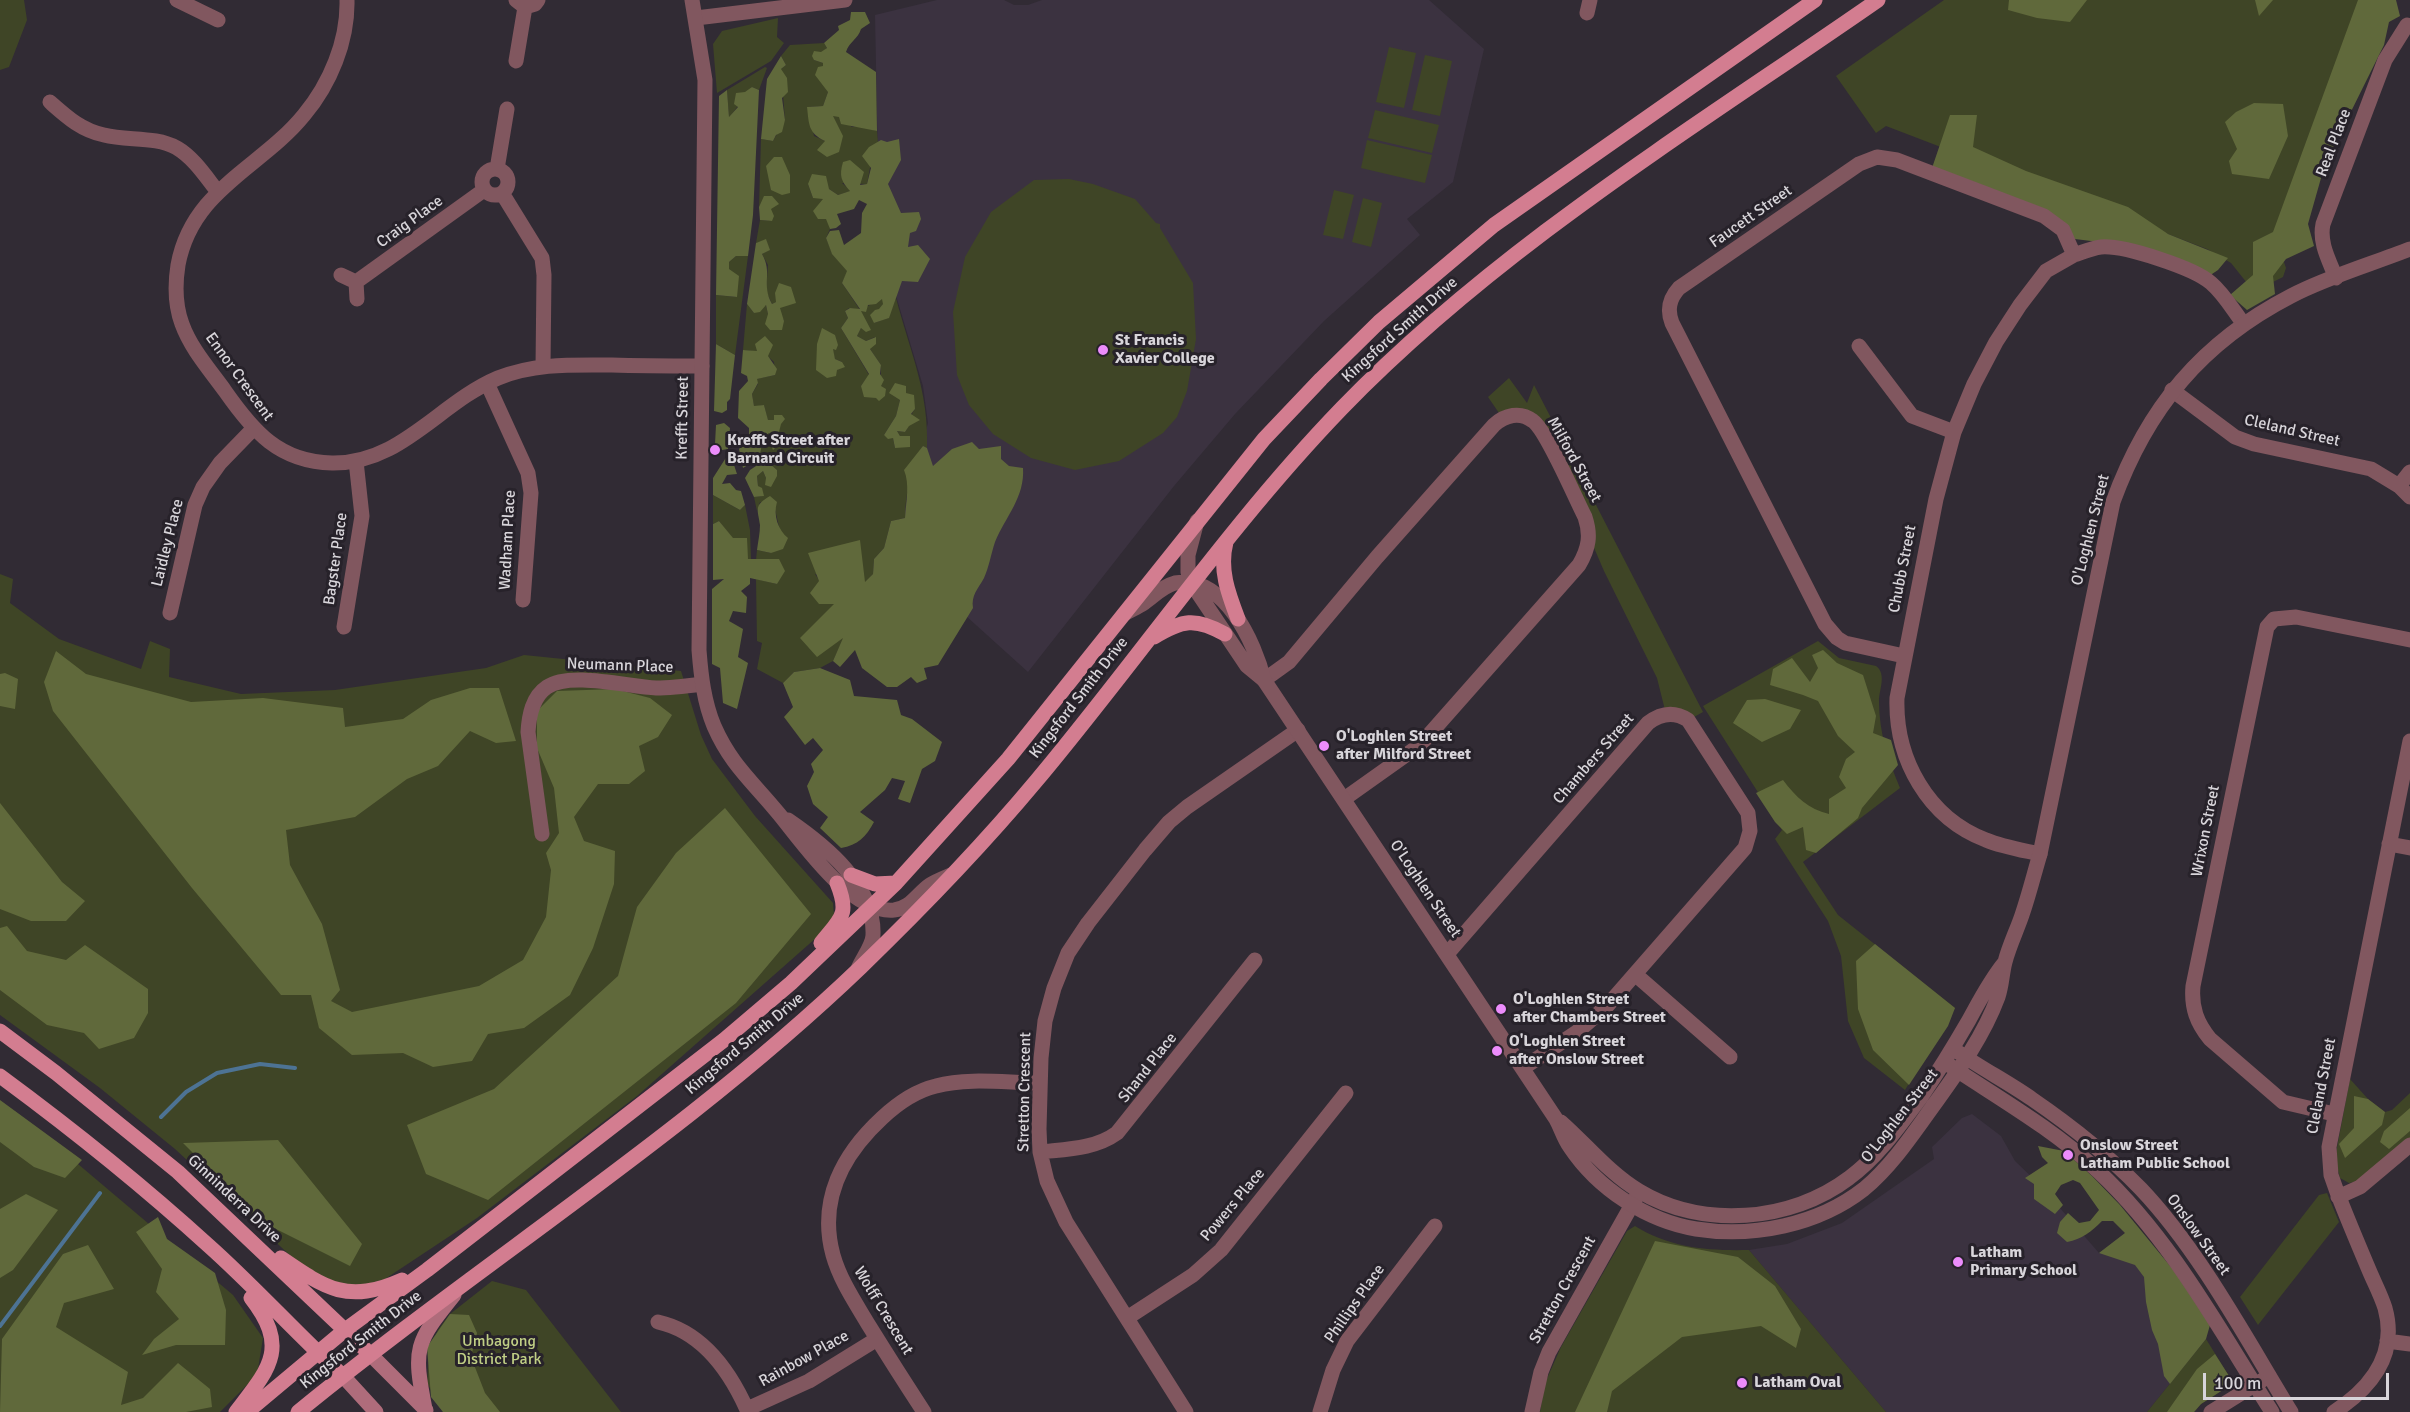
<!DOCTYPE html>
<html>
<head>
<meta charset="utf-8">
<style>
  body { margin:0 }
  #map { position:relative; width:2410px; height:1412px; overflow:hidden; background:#312b34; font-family:Signika,sans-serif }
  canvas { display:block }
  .scale { position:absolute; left:2203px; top:1373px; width:186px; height:27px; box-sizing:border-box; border:3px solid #d8d5da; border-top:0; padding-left:8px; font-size:18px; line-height:21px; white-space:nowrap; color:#d8d5da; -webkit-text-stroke:4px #27222a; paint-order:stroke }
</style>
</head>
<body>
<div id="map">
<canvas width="2410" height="1412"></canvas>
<div class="scale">100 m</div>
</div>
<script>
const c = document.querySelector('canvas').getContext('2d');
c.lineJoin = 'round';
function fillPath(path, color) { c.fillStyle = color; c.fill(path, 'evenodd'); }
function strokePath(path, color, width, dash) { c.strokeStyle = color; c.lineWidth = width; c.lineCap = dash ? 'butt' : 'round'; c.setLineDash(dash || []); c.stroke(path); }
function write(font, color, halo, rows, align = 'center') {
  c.font = font + ' Signika,sans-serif'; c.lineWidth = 6; c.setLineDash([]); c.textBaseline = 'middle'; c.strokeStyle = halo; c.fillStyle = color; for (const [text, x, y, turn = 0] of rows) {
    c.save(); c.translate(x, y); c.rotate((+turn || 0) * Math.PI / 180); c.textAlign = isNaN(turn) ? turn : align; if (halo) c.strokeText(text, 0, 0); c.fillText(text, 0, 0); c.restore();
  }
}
const built = new Path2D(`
  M937,0h67l10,5h14l14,-5h387l55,49 -31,133 -46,37 13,16 -96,86 -89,93 -61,72 -146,186 -135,-122 35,-127 -5,-37 -29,-97 -16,-123 -3,-151z
  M1972,1114l29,22 14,25 25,24 59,68 30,-23 77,109 -59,73h-261l-137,-162 38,-6 55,-21 92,-64 -2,-12 30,-29z`);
const green = new Path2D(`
  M0,0h24l3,20 -18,47 -9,3z
  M1944,0h417l-80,253 5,15 -3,9 -24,12 -8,-1 -20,-25 -24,-14 -321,-123 -10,7 -40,-57z
  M778,18l-1,19 7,6 -13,18 -54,32 -4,-49 9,-13z
  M824,43l3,5 -13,12 9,3 5,29 -5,14 -15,1 6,29 11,5 2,16 6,-41h6l13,11 8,-1 17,5 1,12 -4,3 -7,38 -25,-1 9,8 -13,4 -9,-6 -21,-5 5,14h10l7,31 -4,9 6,15 16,18 -6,12 18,27 23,-12v6l-9,19 14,-5 8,-20c14,54 33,93 31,150l-4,-2c-12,29 -17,40 -18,72l-14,3 -7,27 -10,11 -1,15 -8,9 -50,-9 20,30 9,33 -11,24 -13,7 -26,4 -11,11 -26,-14 5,-26 -5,-2 -1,-62 21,5 2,-25 -23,1 1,-10 14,3 9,-22 -5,-22 -15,-7 -3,9 -3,-14 9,-1 -5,-10 -1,-10 6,-5 3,7 11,-8 -17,-15 2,-11 -3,-3 10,-8 6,1 -1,-19v5l-6,1 -4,-16 -10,2 -2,-13 6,-10 -2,-5 19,-4 -1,-13c-9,-10 -18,-11 -31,-12l4,-46 7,9 12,-8 2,9 16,7 -8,-19 -4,2 -6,-13 2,-26 -6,-11 7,-4 -3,-10 -10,3 4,-23 12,1 -7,-25 -6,11 2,-68 12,2 12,-21 -4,-51 5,-4 -5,-9 9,-11zM849,308l11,2 1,18 -4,8 9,5 9,-4 -5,12 11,16v21h-20l8,-11 -28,-47 7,-10 -3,-7zM817,344l15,5 3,10 7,3 -5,8 -20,-14zM889,393l26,16c-6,7 -4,15 -10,23l-8,-1 3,5 -5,12 -2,-10 -9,-3 12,-19 4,-16z
  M1389,47l27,6 -12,55 -28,-6z
  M1425,55l27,6 -12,55 -28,-6z
  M765,67l2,1 -8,22 -7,-3 -23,31 -2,-28z
  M1375,110l64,15 -7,28 -64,-15z
  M1367,140l65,15 -7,28 -64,-15z
  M1069,179l24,5 42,15 21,24 4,1v4l33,55 3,56 -9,52 -10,26 -14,16 -44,28 -44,9 -44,-12 -38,-24 -24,-29 -12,-30 -4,-63 12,-55 26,-45 43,-32z
  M1334,190l20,5 -11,44 -20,-4z
  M1363,198l19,5 -11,44 -19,-5z
  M736,256h12l-13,99 -19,-11v-49l20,2 -7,-28v-7z
  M1509,378l18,25 7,-18 169,327 -9,5 -28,-3 -9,-36 -53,-107 -59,-137 -18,-20 -18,-5 -10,4 -11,-16z
  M713,495l27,15 5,-5 5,25 1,29h-3l-29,-38 -6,3z
  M0,574l13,5 -3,24 49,36 82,30 9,-28 20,8 -1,28 72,17 94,-4 151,-22 38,-13 157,16 20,64 11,24 43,57 78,87 1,13 -9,14 -188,166 -160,122 -92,61 -35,10 -43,-18 -132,-122 -75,-61 -100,-73z
  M1818,641l21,17 37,8c11,8 3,24 3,35 0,32 9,58 21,87l-97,74 35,53 117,93 -50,82 -41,-32 -16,-37 -7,-65 -13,-35 -53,-82 7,-9 -79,-124z
  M2350,1079l18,20 17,13 7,-2 18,-17v45l-52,43 -9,2 -9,-5 -5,-20z
  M0,1101l20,14 213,180 30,43 -6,37 -37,37h-220z
  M2327,1193l12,29 -81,103 -18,-28 79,-102z
  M1635,1226c35,22 74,25 114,24l137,162h-346l5,-29 16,-36 66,-116z
  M492,1281l34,9 95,122h-178l-16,-29 2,-30 9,-23 12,-16z
  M2206,1339l23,37v10l-28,18 -7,8h-47z`);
const forest = new Path2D(`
  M2009,0h78l-17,22 -33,-4 -29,-8z
  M2255,0h18l-14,16z
  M2358,0h38l4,16 -11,6 -5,23 -59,119 -17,60 6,22 -28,13 -13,17 2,18 -28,16 -17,-15 23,-20v-33l20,-10z
  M851,12h14l5,11 -9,6c-3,10 -12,13 -15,23l30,20 1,59 -36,-7 -2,-7 -6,-1 10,20 -4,16 -12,5 -10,-7 8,-9c-17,-8 -16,-17 -18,-34l16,-1 5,-14 -13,-17 3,-8 5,-1v-3l-9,-3 -2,-4 2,-5 7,1 6,-4 -3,-5 15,-13 -1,-4 12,-6z
  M781,56l5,9 -5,4 6,9 1,14 -6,6 3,22 -3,12 -6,3 -3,6 -12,-2 6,-60z
  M752,87l7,3 -6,125 -5,41h-12l-7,6v7l10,7 -2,21 -21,-2 3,-199 8,-6 2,27 9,-10 -4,-3 2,-11 9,-1z
  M2254,103l29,1 5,32 -19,43 -37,-5 -3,-13 8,-12 -12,-27 11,-10z
  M1950,115h27l-4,32 53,24 102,36 40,27 60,24 -10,12 -9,6 -94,-32 -40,-5 -39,-32 -104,-39z
  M899,139l2,21 -13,24 13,29 18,-1 2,7 -5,12 -6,2 -2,14 10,-2 12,14 -12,23 -16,-1 -13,37 -15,5 -4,-8 5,-5 4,-1 4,-5 -1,-5 -6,5 -8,1 -2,7 -5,-1 10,19 -5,2 -5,-4 -4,8 9,5 10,-4v7l-6,5 11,16 -1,9 4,6 -3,6 5,3 -1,7 -6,5 -3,-3 -12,-1 -3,-11 8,-12 -28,-46 7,-10 -3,-7 5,-3 10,1 -18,-26 5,-12 -15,-17 -6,-16 4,-7 9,-1 5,15 17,-12 1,-20 5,-9 -8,-4 -5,9 -17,5 4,10 -5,4 -6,1 -4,-10h-8l-5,-8 10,-12 -10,-1 -5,-14 4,-10 14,2 3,13 9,6 12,-4c-9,-10 -11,-15 -7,-29l7,-2 14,12 -4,13 7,-1 4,-16 -9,-12 7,-9 12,-7 6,2z
  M774,157h8l8,18v18l-8,2 -11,-5 -5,-24z
  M764,196h8l7,8 -8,5 3,7 -2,5 -12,-1 -1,-13z
  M766,239l4,11 -8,4c11,19 -1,30 10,50l4,-2 -1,-9 4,-10 12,4 5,16 -16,5 4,13 -2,9h-12l-5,-6 3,-10 -2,-9 -6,7 -6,1 -7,-9 9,-61z
  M822,328l13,7 3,10 -2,5 -3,-1 2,10 7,3 3,5 -8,3 -1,6 -9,2 -11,-8 1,-26z
  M765,336l8,9 -5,11 9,13 -2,6 -18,4 1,4 -6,11 2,12 10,-1 4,15h6v-5h8l3,4 -4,5 -2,8 -4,2 4,10 -6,6 -3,-7 -1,-10 -10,8 3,3 -2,11 17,15v6l-6,11 -6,-2 1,-7 -3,-7 -6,5 1,10 4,2 2,8 -10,1 -9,-19 5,-8 6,-4 -3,-4 -10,6 -4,-19 10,-11v-10l-11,-10 1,-27 9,-10 -1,-5 -6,-3 2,-23 14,1 -2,-7z
  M716,344l19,11 -5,44 -3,3v8l-5,3 -8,-2z
  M895,383l11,3v7l8,2 1,14 -4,5 9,6 -11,6 -4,6 -8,-1 3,5h10v11l-15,1 -2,-10 -5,1 -4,-4 12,-19 4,-16 -11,-7z
  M724,423l6,5 -2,21 -6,1 -7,-6 1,-19z
  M972,442l7,7 22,-3v13l8,7 14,2c2,29 -17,48 -28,74 -4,12 -6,25 -11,36 -6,11 -13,17 -11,30l-35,57 -14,3 3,11 -10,4 -6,-6 -14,10h-10l-25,-19 -7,-18 -15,17 -7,-6 10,-23 -26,19 -17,-19 34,-34h-15l-9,-11 9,-12 -11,-28 52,-13 5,42 8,-8 1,-15 10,-11 7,-27 14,-3c1,-16 5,-34 -1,-48l19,-24 4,2 6,18 19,-17z
  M727,456l6,6 4,12 -10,1 -5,9 8,-1 6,7 5,1 4,14 -5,5 -27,-15v-17z
  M770,496l7,6c-4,13 1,28 11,36l-5,11 -12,4 -14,-3c1,-8 3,-17 3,-25 -2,-16 -7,-19 10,-29z
  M719,521l14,17h14l1,21h31l6,12 -8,13 -27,-6v6l-9,7 6,6 -1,16 -13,-2 -4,10 14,8 -5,28 10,6 -11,46 -14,-6 -3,-35 -8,-4v-75l12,-10 -11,1v-56z
  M1823,650l14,13 26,12 13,41 -3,17 18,7 7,25 -36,43 -4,10 -42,35 -10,-3 -3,-23 -16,7 -12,-12 -19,-29 27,-13c13,17 25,29 46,34v-15l17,-11 -7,-11 7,-18 9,-7 -17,-16 -20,-35 -15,-6 -33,-10 3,-16 19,-11 18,24 8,-14 -6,-13z
  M56,651l30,23 105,28 72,-4 80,10 2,19 58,-8 28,-19 39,-12h29l17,53 -20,2 -26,-12 -32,35 -31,13 -52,38 -69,13 4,35 32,59 18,66 -9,11 21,11 127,-26 44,-26 23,-43 5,-47 -5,-17 13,-20 -5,-45 -17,-40v-37l20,-20 58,-2 35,9 22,17 -14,22 -19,9 6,25 -16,13h-31l-24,33 10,24 31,10 -1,33 -21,64 -23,47 -46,33 -36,6 -16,27 -39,6 -30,-14 -51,2 -33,-27 -8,-33h-30l-89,-107 -139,-177 -9,-29z
  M820,668l30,12 4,16 43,4 4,15 11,4 30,23 -7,19 -13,8 -12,34 -12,-4 7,-18 -13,-3 -7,12 -25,22 14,10c-8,15 -16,23 -33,26l-21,-20 8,-11 -15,-13 -6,-18 7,-14 -3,-8 12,-14 -10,-12 -8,7 -21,-28 9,-10 -10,-24 11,-11z
  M5,673l13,6 -3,30 -15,-3v-32z
  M1765,699l36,11 -11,19 -28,13 -29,-19 14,-23z
  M0,803l62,79 23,19 -19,20h-35l-31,-12z
  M725,808l86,106 -75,89 -248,197 -62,-26 -19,-49 87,-36 124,-113 19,-69 39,-54z
  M7,926l20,25 39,9 19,-15 63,44v24l-14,25 -35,11 -15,-16 -37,-8 -47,-35v-62z
  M1875,944l80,64 -7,18 -39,59 -36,-35 -15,-41 -2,-48z
  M2354,1096l14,3 17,13 -3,13 -37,33 -6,-14 15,-16z
  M0,1100l82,60 -17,18 -31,-11 -34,-25z
  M2410,1108v23l-21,18 -9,-7 4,-11z
  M278,1140l84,104 -12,22 -88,-44 -79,-79z
  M2038,1146l26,5 28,25 28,29 55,67 35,53 -4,14 -36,45 -6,-8 -6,-32 -6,-14 -6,-28 -2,-25 -9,-12 -36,-12 26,-20 -12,-12h-11c-11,11 -20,18 -35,21l-10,-9 3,-11 8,-9 11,10 11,-2 9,-11 -19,-27 -7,-3 -12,5 -6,9 8,11 -8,9 -21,-15v-15l-9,-6 23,-15 -6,-6z
  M26,1194l32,16 -45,60 -13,8v-69z
  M158,1217l9,22 48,34 11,37 -1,35h-49l-34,10 12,-16 25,-20 -23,-27 6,-23 -26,-37z
  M1655,1241l83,16 37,29 26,43 -5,19 -35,-22 -79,11 -70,54 -5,21h-32z
  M88,1245l26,44 -50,14 -8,24 72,45 -7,33 22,-7 35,-35 32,26 2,18 -26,5h-186l2,-73 61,-85z
  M450,1314l19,1 8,18 -6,24 14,36 15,19h-57l-12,-15 -4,-50z
  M2215,1354l14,22v10l-28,18 -7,8h-27l30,-43z`);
const stream = new Path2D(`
  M161,1117l25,-25 31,-19 43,-9 35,4
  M0,1326l100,-133`);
const minor = new Path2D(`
  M177,0l41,20
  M347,0c1,41 -17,84 -43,115 -43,53 -112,74 -126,150 -3,19 -3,40 4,59 9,25 28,46 43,67 28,40 54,71 107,72 69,1 107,-60 166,-85 37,-15 75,-13 114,-13 30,1 60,1 90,1
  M516,0l9,7 10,-3 3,-4
  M1587,13l3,-13
  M696,18l149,-18
  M516,61l9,-54
  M50,102c17,15 31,28 54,33 24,6 51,1 73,13 17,10 29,29 41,44
  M482 182a13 13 0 1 1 26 0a13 13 0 1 1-26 0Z
  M497,169l10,-60
  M502,193l40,65 2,17 -1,92
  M341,275l15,7 1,17
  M2336,278c-7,-18 -17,-35 -13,-54l62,-164 22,-35
  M356,282l128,-92
  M1859,346l53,70 42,16
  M487,383l41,90 3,20 -8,107
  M2172,390l63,47 19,7 117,25 28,17 11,11
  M2399,486l11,-14
  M170,613l25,-108 8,-18 17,-24 33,-34
  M344,627l18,-111 -6,-55
  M1904,656l-59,-13 -8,-5 -12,-14 -153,-301c-5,-13 -3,-24 7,-35l180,-124 18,-7 20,3 147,56 19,14 11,25c9,-3 18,-7 27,-8 23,-2 93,21 110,36 13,11 22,27 32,40
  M1264,680l25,-18 88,-105 117,-132c11,-10 26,-14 39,-4 14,10 42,77 52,96 6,18 4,31 -6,48l-159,180 -76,54
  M542,834l-14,-102c1,-16 4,-35 19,-45 23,-16 82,0 109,1 15,0 31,-2 46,-4
  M2389,844l21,4
  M2040,854c-18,-4 -37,-7 -54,-14 -58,-22 -91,-81 -89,-142l39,-199 18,-67 20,-48 22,-42 24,-37 26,-34 28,-16
  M1447,954l201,-231c13,-10 26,-12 40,-3l60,93 2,18 -5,17 -138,158 -30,26 -54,36
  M1636,975l94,82
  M2334,1114l-51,-12 -73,-63c-13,-16 -19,-31 -17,-53l74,-359 7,-8 22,-2 114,23
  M1040,1152c27,-3 55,-3 77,-19l138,-173
  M2338,1197l22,-10 50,-42
  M1127,1318l66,-43 28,-25 125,-157
  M658,1322c45,10 72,49 90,90
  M2387,1341l23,3
  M747,1409l62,-28 68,-42
  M924,1412c-19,-29 -38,-59 -56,-88 -13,-22 -28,-44 -35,-69 -15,-55 10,-101 49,-137 16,-15 33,-27 54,-32 33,-9 71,-3 104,-3
  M1186,1412l-120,-190 -19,-41 -7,-29 -1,-23 2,-71 4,-37 9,-33 14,-35 20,-30 57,-73 24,-28 18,-15 111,-77
  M1320,1412l13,-42 14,-29 88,-115
  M1532,1412l9,-40 8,-20 89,-158
  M2211,1412l58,-36
  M2334,1412c37,-24 64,-57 51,-104 -4,-13 -11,-26 -16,-38 -11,-26 -22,-52 -32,-78l-6,-17 -2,-28 81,-406`);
const tertiary = new Path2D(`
  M692,0l13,80 -6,570c2,26 5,52 15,76 17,39 39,56 65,88 24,29 72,100 115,96 17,-2 23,-16 36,-25 6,-4 14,-7 21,-10
  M1197,521l-9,34v17l4,12 55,82 17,14 292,439c5,9 8,20 14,28 28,42 77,74 126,82 57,9 122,-4 168,-40 29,-24 50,-57 72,-87 23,-32 48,-67 62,-105 4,-12 4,-24 7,-35 4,-16 12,-32 17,-47 7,-20 12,-41 18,-61l73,-352c34,-94 89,-160 178,-206 36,-19 81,-32 119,-47
  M1124,614c7,-4 14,-7 20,-11 10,-7 19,-17 31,-20 49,-9 80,60 89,97
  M788,820c38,26 87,66 85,115 0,10 -11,24 -15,34
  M1958,1052c24,17 50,30 74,47 38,26 76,56 109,90 58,61 106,151 150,223
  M1949,1065c51,34 104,64 149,106 73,68 121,158 174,241
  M1561,1122c26,23 48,51 78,69 63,38 152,31 210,-13 29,-21 51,-53 72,-81 17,-25 33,-51 48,-77 11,-20 21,-40 36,-58`);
const secondary = new Path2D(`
  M370,1354l56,56
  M343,1376l33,36
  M425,1409c-12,-61 -10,-66 29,-114`);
const primary = new Path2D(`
  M1226,542c-7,27 2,51 12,77
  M1154,637c28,-17 41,-20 71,-3
  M851,875l24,9 21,-1
  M821,943c20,-25 29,-28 16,-60
  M0,1031l56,42 122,99 192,182
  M0,1076c72,53 143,110 209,170 46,41 88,88 134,130
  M281,1258c45,31 67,46 121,22
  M236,1412c33,-43 54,-64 15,-114
  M247,1412l98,-82 82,-60 297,-230 67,-57 105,-100 112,-124 256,-320 57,-60 58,-57 115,-97 321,-225
  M298,1412c185,-151 390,-279 563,-445 61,-59 121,-121 176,-187 103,-123 193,-256 305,-372 157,-162 352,-280 536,-408`);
const markers = [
  [1103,350,6,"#ec8cfb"],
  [715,450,6,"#ec8cfb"],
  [1324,746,6,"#ec8cfb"],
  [1501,1009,6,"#ec8cfb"],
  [1497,1051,6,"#ec8cfb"],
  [2068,1155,6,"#ec8cfb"],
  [1958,1262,6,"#ec8cfb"],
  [1742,1383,6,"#ec8cfb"]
];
const streetNames = [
  ["Real Place",2334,143,-69],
  ["Faucett Street",1751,217,-35],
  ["Craig Place",410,222,-36],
  ["Kingsford Smith Drive",1400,330,-42],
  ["Ennor Crescent",239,377,54],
  ["Krefft Street",683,418,-89],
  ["Cleland Street",2292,431,13],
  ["Milford Street",1574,460,61],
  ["O'Loghlen Street",2091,530,-76],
  ["Wadham Place",508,540,-87],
  ["Laidley Place",168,543,-76],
  ["Bagster Place",336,559,-82],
  ["Chubb Street",1903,569,-79],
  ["Neumann Place",620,666,2],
  ["Kingsford Smith Drive",1079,698,-52],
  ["Chambers Street",1594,759,-49],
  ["Wrixon Street",2206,831,-79],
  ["O'Loghlen Street",1425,889,56],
  ["Kingsford Smith Drive",745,1044,-40],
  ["Shand Place",1148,1068,-52],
  ["Cleland Street",2322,1086,-79],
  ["Stretton Crescent",1025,1092,-89],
  ["O'Loghlen Street",1900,1116,-52],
  ["Ginninderra Drive",234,1199,43],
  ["Powers Place",1233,1205,-50],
  ["Onslow Street",2198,1235,54],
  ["Stretton Crescent",1563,1290,-61],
  ["Phillips Place",1355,1304,-55],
  ["Wolff Crescent",883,1311,59],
  ["Kingsford Smith Drive",361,1340,-38],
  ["Rainbow Place",804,1359,-29]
];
const poiNames = [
  ["St Francis",1115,341],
  ["Xavier College",1115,359],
  ["Krefft Street after",727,441],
  ["Barnard Circuit",727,459],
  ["O'Loghlen Street",1336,737],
  ["after Milford Street",1336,755],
  ["O'Loghlen Street",1513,1000],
  ["after Chambers Street",1513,1018],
  ["O'Loghlen Street",1509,1042],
  ["after Onslow Street",1509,1060],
  ["Onslow Street",2080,1146],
  ["Latham Public School",2080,1164],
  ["Latham",1970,1253],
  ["Primary School",1970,1271],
  ["Latham Oval",1754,1383]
];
const parkNames = [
  ["Umbagong",499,1342],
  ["District Park",499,1360]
];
fillPath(built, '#3b3240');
fillPath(green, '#3f4526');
fillPath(forest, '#60693b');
strokePath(stream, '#4d7394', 4);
strokePath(minor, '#81575f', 15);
strokePath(tertiary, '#81575f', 15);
strokePath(secondary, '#af6c7b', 15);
strokePath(primary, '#d37d90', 15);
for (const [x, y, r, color] of markers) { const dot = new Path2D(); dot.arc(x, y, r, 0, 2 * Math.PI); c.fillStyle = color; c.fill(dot); strokePath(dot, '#27222a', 2); }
write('16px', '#d8d5da', '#27222a', streetNames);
write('bold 16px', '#d8d5da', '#27222a', poiNames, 'left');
write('16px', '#c0cf85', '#27222a', parkNames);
</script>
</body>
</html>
